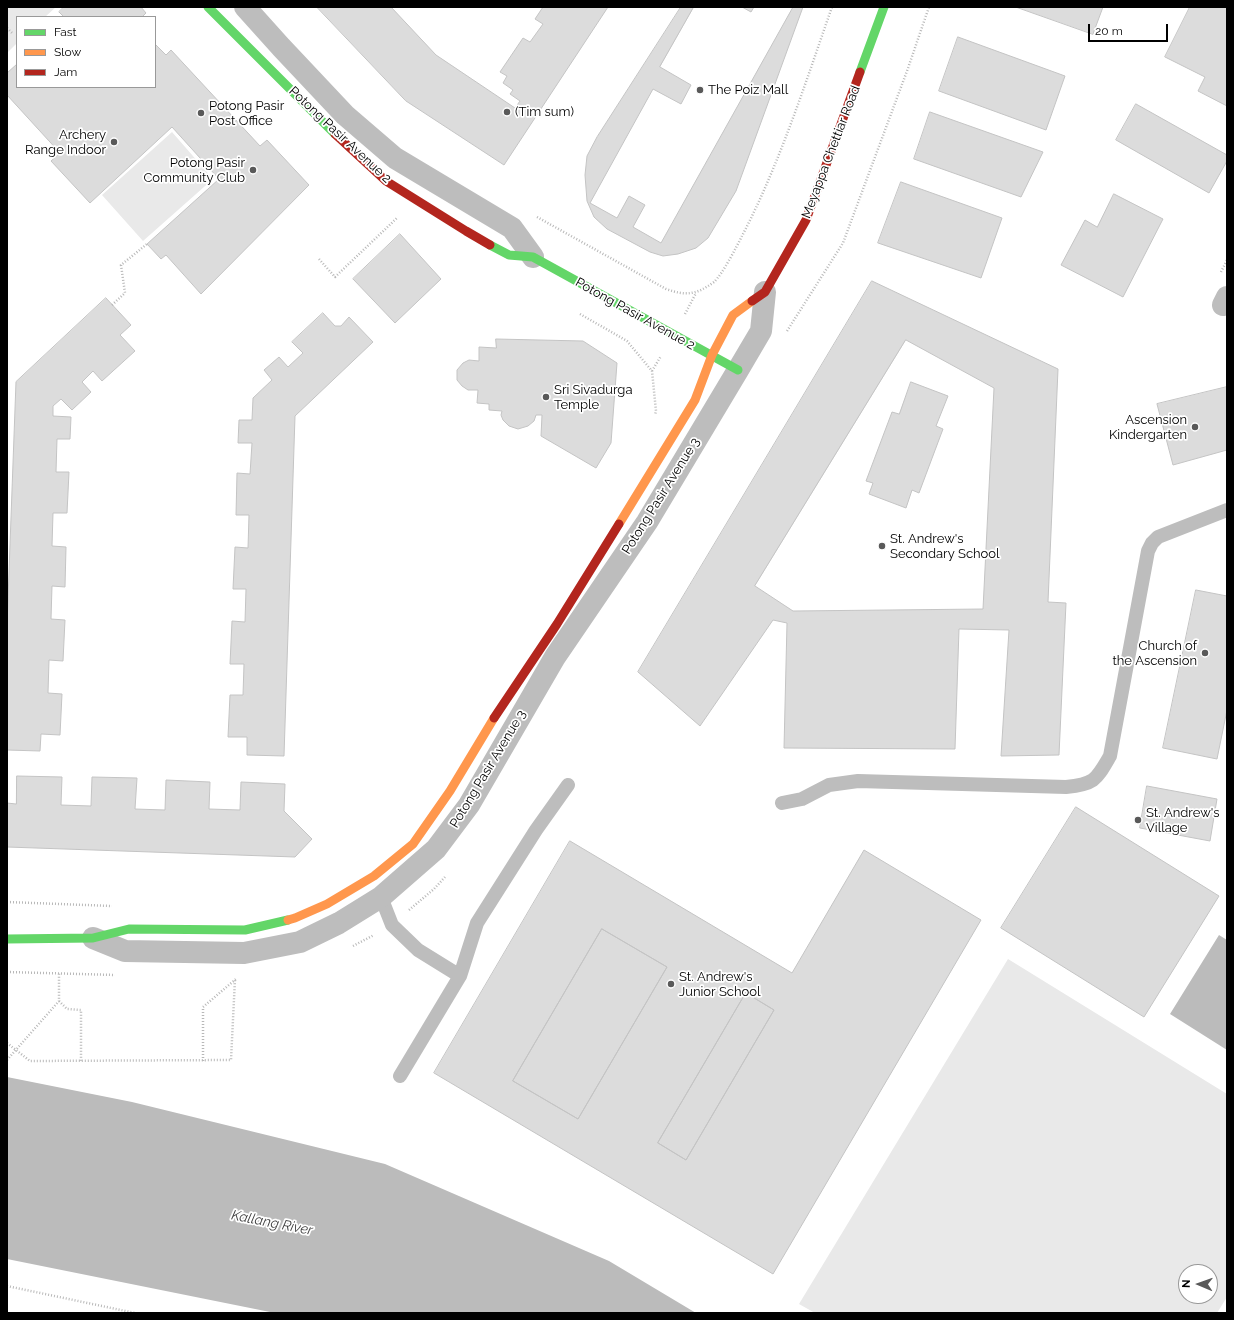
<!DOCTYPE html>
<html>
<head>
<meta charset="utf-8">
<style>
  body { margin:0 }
  #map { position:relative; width:1234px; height:1320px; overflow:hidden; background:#fff; font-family:Raleway,sans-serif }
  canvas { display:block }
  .frame { position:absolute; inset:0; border:8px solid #000; pointer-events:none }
  .legend { position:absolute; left:16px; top:16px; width:140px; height:72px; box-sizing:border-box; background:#fff; border:1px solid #999; margin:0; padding:5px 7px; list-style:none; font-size:12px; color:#000 }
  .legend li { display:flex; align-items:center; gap:8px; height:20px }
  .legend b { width:20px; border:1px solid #999 }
  .north { position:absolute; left:1178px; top:1264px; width:40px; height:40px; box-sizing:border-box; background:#fff; border:1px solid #999; border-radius:50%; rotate:272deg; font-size:11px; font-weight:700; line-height:16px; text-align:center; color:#000 }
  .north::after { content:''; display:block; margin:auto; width:14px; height:18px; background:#595959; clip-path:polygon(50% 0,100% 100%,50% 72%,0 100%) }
  .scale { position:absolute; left:1088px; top:24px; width:80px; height:18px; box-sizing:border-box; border:2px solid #000; border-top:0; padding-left:5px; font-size:12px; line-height:14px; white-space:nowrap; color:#000; -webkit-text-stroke:3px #fff; paint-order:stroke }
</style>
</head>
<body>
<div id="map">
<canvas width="1234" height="1320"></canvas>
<div class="frame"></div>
<ul class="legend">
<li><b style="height:5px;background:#63d668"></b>Fast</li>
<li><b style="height:5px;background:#ff974d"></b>Slow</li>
<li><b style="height:5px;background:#b3261e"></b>Jam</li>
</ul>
<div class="north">N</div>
<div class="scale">20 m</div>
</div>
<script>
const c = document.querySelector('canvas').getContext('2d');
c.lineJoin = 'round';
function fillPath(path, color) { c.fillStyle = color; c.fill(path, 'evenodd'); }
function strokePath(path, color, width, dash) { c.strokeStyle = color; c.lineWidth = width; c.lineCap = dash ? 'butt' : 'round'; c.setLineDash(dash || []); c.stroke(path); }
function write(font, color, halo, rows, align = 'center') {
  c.font = font + ' Raleway,sans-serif'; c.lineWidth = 3.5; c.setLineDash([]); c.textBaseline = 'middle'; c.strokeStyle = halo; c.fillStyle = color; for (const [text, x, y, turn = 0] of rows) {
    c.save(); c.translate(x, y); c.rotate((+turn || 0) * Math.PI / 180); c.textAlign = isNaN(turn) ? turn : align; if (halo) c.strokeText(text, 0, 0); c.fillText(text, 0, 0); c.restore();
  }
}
const green = new Path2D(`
  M7,7h49l-11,10h-28v26l-10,10z
  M172,132l41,47 -70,62 -41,-46z
  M1008,959l219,135v203l-10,16h-402l-16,-9zM1186,1272h24v24h-24z`);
const water = new Path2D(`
  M1219,935l8,5v110l-57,-36z
  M7,1077l125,25 253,62 224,97 87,52h-421l-268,-54z`);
const building = new Path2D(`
  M64,7h77l5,6 -4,4h-78l-5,-5z
  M317,7h74l45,48 79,53 5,-7 -10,-7 3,-4 -10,-7 4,-7 -7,-4 23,-34 7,4 13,-18 -8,-5 8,-12h65l-104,158 -98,-64z
  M681,7h122l-67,184 -28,47 -12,10 -18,6 -15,2 -13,-4 -43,-23 -13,-12 -7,-16 -2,-26 2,-19 10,-19z
  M694,7h48l9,5 3,-5h39l-132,236 -28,-16 12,-22 -16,-9 -12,22 -27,-15 63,-114 28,15 10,-19 -31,-18z
  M1016,7h87l-10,27z
  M1190,7h37v99l-29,-15 7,-14 -40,-20z
  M958,37l107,39 -19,54 -107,-39z
  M155,44l11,11 5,-5 89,96 7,-6 42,45 -108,109 -35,-39 -5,4 -14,-15 72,-65 -47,-52 -82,76 -39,-42 9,-8 -53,-58v-22l10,-9v23h138z
  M1136,104l91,51v6l-18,32 -93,-53z
  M930,112l113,40 -22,45 -107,-38z
  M901,182l101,36 -21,60 -103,-35z
  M1114,194l49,25 -40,78 -62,-32 24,-45 12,7z
  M400,234l41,45 -46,44 -42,-44z
  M872,281l186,88 -10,233 18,1 -7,152 -58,1 8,-126 -50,-1 -4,120 -171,-1 3,-125 -14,-3 -73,106 -62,-54zM906,340l88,48 -11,221 -190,2 -38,-25z
  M106,298l25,27 -11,10 15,16 -33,30 -9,-10 -11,11 9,10 -19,18 -11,-11 -8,7v10l18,1 -1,22h-13l-1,33h13l-2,41h-14l-1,33 14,1 -1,40 -13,-1 -1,33 14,1 -2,41 -14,-1 -1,33 14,1 -2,41 -19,-1 -1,17 -33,-1v-124l9,-244z
  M323,313l12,13h6l8,-9 24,25 -78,74 -11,340 -37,-1v-18h-19l2,-42h13l1,-31h-14l2,-43 13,1 1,-33h-13l2,-42 13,1 1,-33h-13l1,-42 13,1 2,-31h-14l1,-23h13l1,-22 19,-18 -8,-10 15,-13 9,10 15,-14 -11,-11z
  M496,339l87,2 34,22 -6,80 -15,25 -55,-32 1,-21h-6l-2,6 -6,5 -10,3 -9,-3 -6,-6 -2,-5 1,-4 -13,-1v-6l-12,-1 1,-13h-10l-6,-4 -5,-6v-10l6,-7 6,-3 10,1v-14l17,1z
  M911,382l37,14 -12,30 7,3 -24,64 -7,-3 -6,18 -37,-14 4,-11 -7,-2 26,-69 7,2z
  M1227,387v63l-54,15 -16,-61z
  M1196,590l31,6v114l-10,49 -54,-11z
  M17,776l45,1 -1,28 30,1 1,-29 45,1 -2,31 30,1 1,-30 44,2 -1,27 31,1 1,-28 44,2 -1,27 28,28 -17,18 -288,-10v-44l9,1z
  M1147,786l70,13 -7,42 -70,-13z
  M1076,807l143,89 -75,121 -143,-89z
  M570,841l222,132 72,-123 117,70 -208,354 -339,-201zM602,929l65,38 -89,152 -65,-38zM746,993l28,17 -88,150 -28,-17z
  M602,929l65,38 -89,152 -65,-38z
  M746,993l28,17 -88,150 -28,-17z`);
const path = new Path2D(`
  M7,28l6,6
  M537,217l129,72c20,7 30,6 48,-7 8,-7 23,-36 28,-46 38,-73 63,-152 90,-229
  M319,259l16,18 62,-59
  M1221,272l6,-12
  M112,305l13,-12 -4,-28 26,-21
  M580,314l47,27 25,30 4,40 -1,4
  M685,314l11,-21
  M787,331l56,-88 64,-172 22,-64
  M652,371l9,-15
  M7,902l105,4
  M409,910l25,-21 11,-12
  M353,946l21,-11
  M7,972l108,3
  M59,1001l8,8 14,1v51
  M7,1043l23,18 201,-1 4,-81
  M7,1060l52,-59v-28
  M203,1061v-54l33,-28
  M7,1286l128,27`);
const lane = new Path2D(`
  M782,803l20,-4 27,-14 29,-4 208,6c29,-3 30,-7 44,-31l38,-205 4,-8 6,-6 69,-27
  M381,897l11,28 26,25 42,26
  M400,1076l60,-100 17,-53 59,-93 32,-45`);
const street = new Path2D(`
  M245,7l36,40 64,68 50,43 117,70 21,29
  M1223,305l4,-8
  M93,938l32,13 119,2 56,-11 39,-19 42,-26 55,-48 33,-44 86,-148 92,-135 91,-152 23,-39 4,-39`);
const fast = new Path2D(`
  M208,7l127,127
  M860,72l24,-65
  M490,245l19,10 24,2 205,113
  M7,939l86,-1 36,-9 116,1 43,-10`);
const slow = new Path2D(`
  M619,524l76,-124 17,-45 21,-40 19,-14
  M288,920l7,-2 32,-14 47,-28 39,-32 37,-53 44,-73`);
const jam = new Path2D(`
  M335,134l51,47 80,50 24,14
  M752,301l13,-9 41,-72 54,-148
  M494,718l63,-94 62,-100`);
const markers = [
  [700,90,4,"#595959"],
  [507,112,4,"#595959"],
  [201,113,4,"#595959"],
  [114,142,4,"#595959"],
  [253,170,4,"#595959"],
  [546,397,4,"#595959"],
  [1195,427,4,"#595959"],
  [882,546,4,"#595959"],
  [1205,653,4,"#595959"],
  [1138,820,4,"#595959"],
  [671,984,4,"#595959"]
];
const poiNames = [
  ["The Poiz Mall",708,90],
  ["Potong Pasir",209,106],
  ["Post Office",209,121],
  ["(Tim sum)",515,112],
  ["Archery",106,135,"right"],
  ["Range Indoor",106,150,"right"],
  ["Potong Pasir",245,163,"right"],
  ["Community Club",245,178,"right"],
  ["Sri Sivadurga",554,390],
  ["Temple",554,405],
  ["Ascension",1187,420,"right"],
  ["Kindergarten",1187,435,"right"],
  ["St. Andrew's",890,539],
  ["Secondary School",890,554],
  ["Church of",1197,646,"right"],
  ["the Ascension",1197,661,"right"],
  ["St. Andrew's",1146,813],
  ["Village",1146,828],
  ["St. Andrew's",679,977],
  ["Junior School",679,992]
];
const streetNames = [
  ["Potong Pasir Avenue 2",340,135,43],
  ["Meyappa Chettiar Road",831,152,-69],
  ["Potong Pasir Avenue 2",635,314,29],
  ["Potong Pasir Avenue 3",661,496,-58],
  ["Potong Pasir Avenue 3",488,769,-59]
];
const waterNames = [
  ["Kallang River",272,1223,11]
];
fillPath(green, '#e9e9e9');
fillPath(water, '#bbb');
fillPath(building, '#dcdcdc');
strokePath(building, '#c4c4c4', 1);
strokePath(path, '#b8b8b8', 2.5, [1, 2]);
strokePath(lane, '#bdbdbd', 14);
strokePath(street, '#bdbdbd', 22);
strokePath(fast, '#63d668', 9);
strokePath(slow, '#ff974d', 9);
strokePath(jam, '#b3261e', 9);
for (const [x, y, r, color] of markers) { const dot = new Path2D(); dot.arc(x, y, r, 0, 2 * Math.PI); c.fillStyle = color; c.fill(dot); strokePath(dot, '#fff', 1.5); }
write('13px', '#000', '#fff', poiNames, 'left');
write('13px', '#000', '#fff', streetNames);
write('italic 14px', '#3f3f3f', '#fff', waterNames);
</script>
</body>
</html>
